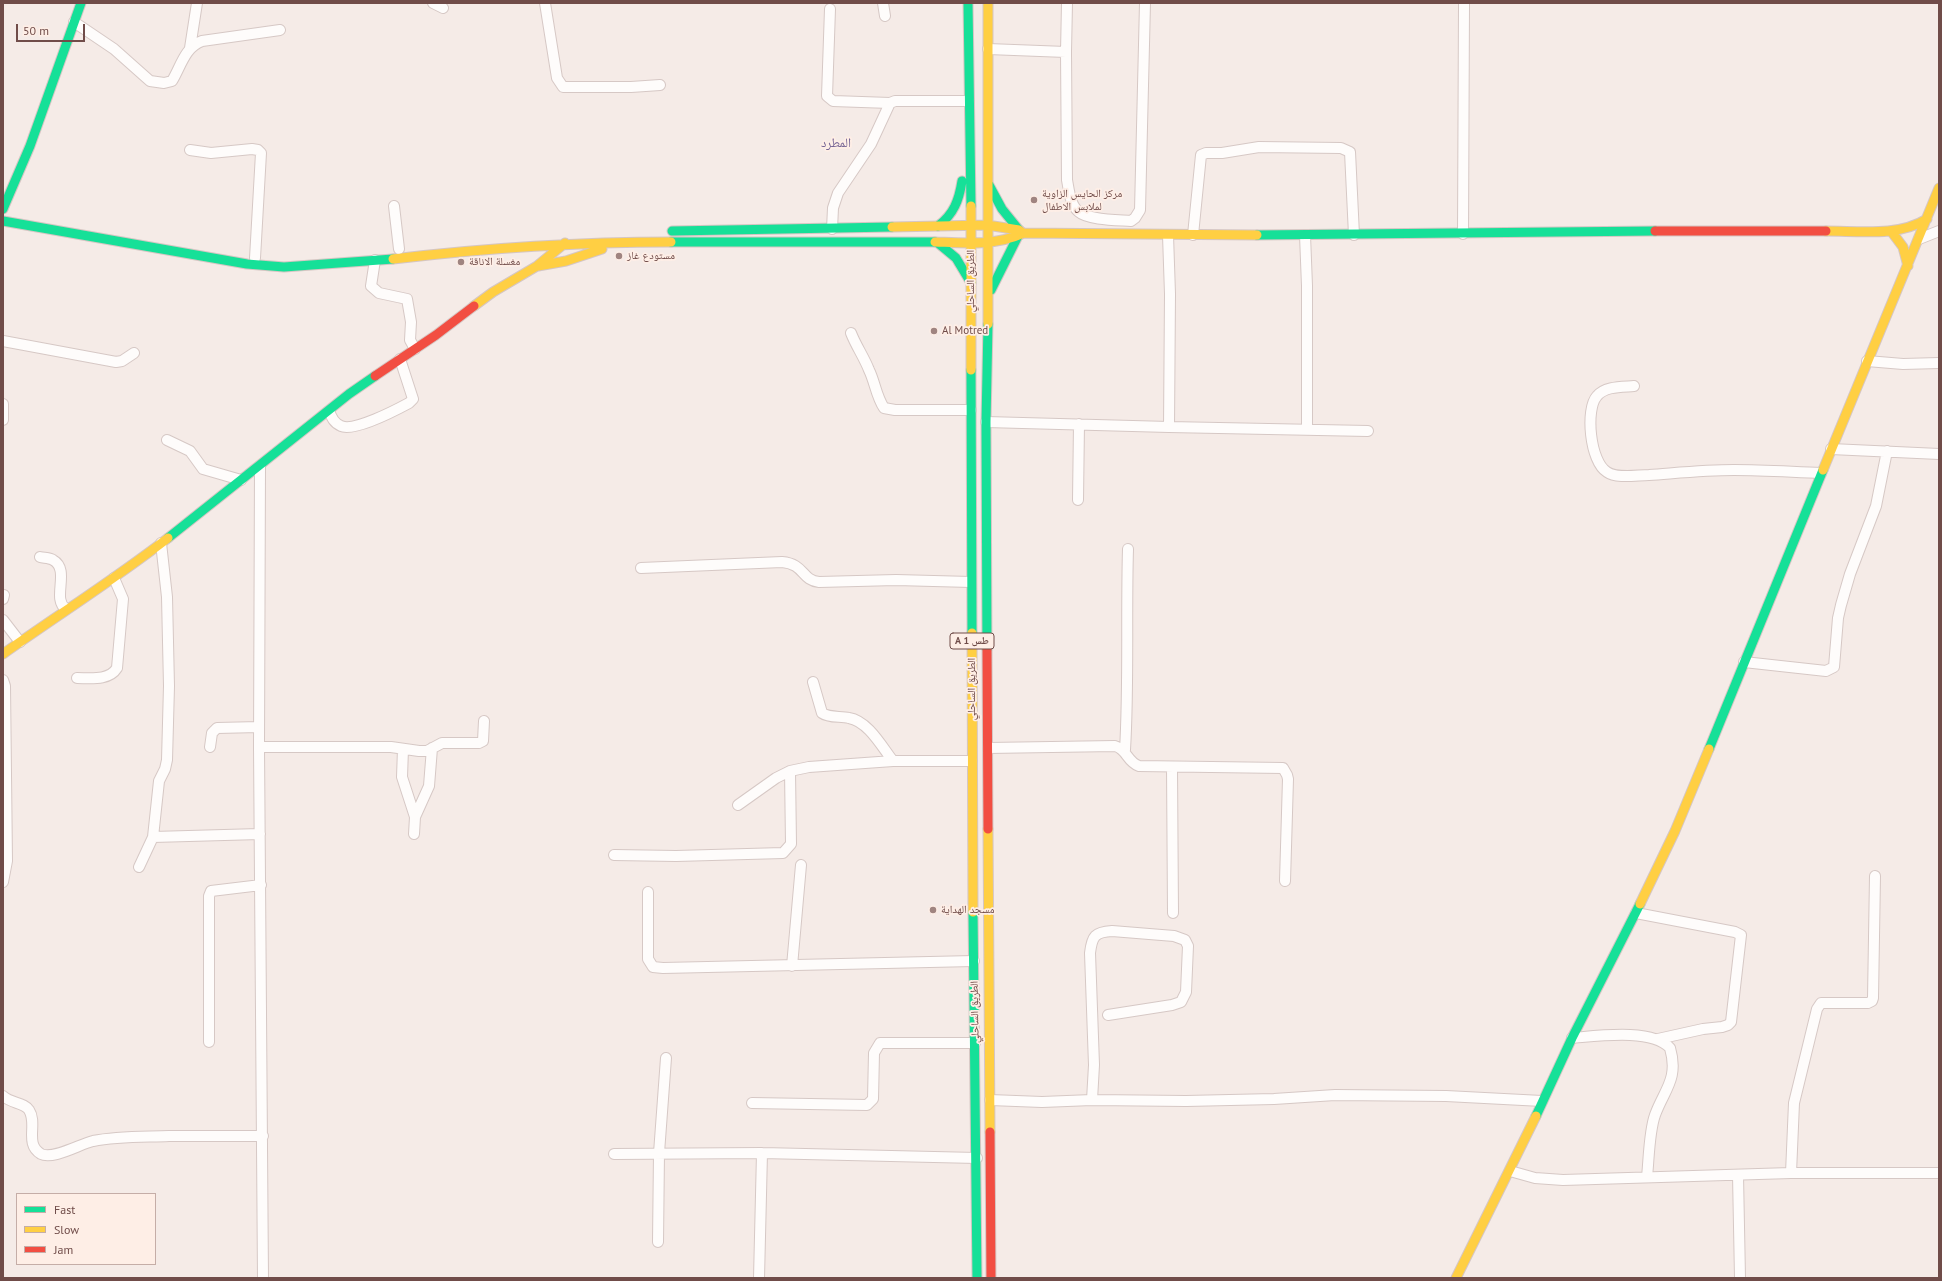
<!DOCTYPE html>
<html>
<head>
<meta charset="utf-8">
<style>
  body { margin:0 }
  #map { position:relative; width:1942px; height:1281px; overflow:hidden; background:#f5ebe7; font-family:"PT Sans",sans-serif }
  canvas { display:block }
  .frame { position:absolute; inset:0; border:4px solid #704c49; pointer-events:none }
  .legend { position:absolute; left:16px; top:1193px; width:140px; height:72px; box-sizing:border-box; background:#feeee6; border:1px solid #c5ada7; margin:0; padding:5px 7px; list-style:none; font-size:12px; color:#704c49 }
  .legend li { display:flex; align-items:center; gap:8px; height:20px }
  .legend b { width:20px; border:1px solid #c5ada7 }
  .scale { position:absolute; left:16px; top:24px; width:69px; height:18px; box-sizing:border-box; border:2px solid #704c49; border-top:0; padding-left:5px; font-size:12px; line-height:14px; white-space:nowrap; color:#704c49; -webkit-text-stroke:3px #feeee6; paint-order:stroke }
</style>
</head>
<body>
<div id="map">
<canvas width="1942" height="1281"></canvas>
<div class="frame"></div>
<ul class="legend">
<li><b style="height:5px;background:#16e098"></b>Fast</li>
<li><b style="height:5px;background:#ffcf43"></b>Slow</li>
<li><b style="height:5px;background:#f24e42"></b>Jam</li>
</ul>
<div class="scale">50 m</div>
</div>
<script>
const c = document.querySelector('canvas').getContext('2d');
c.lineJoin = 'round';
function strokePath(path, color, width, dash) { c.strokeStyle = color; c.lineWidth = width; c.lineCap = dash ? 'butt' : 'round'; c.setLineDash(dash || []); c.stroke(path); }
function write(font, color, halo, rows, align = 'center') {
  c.font = font + ' "PT Sans","Noto Naskh Arabic",sans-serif'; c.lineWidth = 3.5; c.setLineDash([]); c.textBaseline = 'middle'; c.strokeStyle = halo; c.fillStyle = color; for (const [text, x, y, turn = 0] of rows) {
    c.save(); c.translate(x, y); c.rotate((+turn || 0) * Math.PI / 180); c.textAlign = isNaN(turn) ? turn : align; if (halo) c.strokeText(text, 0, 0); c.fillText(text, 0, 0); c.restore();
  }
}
const street = new Path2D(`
  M433,3l10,5
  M545,3l12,75 6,9h68l29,-2
  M883,3l2,13
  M830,9l-3,87 6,5 57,2
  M74,22l40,27 36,32 14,2 8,-2c9,-15 13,-34 30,-40l78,-11
  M190,48l7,-45
  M988,49l78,3 1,128c2,10 3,25 12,32 9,8 39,8 52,9l4,-3 5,-8 5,-207
  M1066,52l1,-49
  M190,150l21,3 41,-4 6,1 3,3 -6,105
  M394,206l5,43
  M832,229l1,-21 5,-15 33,-49 19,-41 5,-2h74
  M1463,234l1,-231
  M1168,235l2,59 -1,133 199,4
  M1193,235l8,-80 5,-2h16l37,-6 82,1 9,4 4,83
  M1305,235l2,51v143
  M1919,239l20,-8
  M375,260l-4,26 8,7 28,6 4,23 -1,18 5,9
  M851,333c5,13 13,24 18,37 6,12 7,26 15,38l11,2h76
  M3,341l113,21 6,-1 12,-8
  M1867,361l36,3 36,-1
  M1634,386c-12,1 -29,0 -37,10 -12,13 -7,66 10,76 10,7 30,3 42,3 28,-2 56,-5 85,-5 29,0 58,2 87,3
  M3,404v16
  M329,411c3,7 5,12 12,15 13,6 55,-16 68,-23l4,-4 -13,-40
  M986,422l183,5
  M167,440l23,11 13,18 38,11
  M1831,449l108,5
  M260,466l-1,281 4,531
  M1078,500l1,-76
  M40,557c4,1 10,1 13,3 18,10 -2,39 13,49
  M641,568l141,-6c23,2 19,18 37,20l77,-2 75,2
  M3,599l1,-4
  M3,620l17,22
  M1744,662l82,9 8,-4 4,-49 3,-13 9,-31 26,-68 11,-55
  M77,678c13,0 32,3 40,-10l6,-69 -9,-21
  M3,680l2,6 2,175 -4,21
  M813,682l9,31c7,5 18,3 27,5 19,3 33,29 44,43
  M210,747l2,-14 5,-5 42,-1
  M259,747h132l28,4h8l15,-8h37l4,-2 1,-20
  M988,748l127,-2c12,3 12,16 24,20l144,2 4,7 1,4 -3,102
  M403,749l-1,28 13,40 -1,17
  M1125,750c4,-67 1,-134 3,-201
  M1172,767l1,146
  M738,805l38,-27 14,-7 19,-4 84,-6h79
  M415,817l14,-31 3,-38
  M153,837l107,-3
  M614,855l62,1 107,-3 8,-9 -1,-73
  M139,867l14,-30 6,-56 6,-12 2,-9 2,-74 -2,-89 -6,-54
  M648,892v67l5,8 10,1 311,-7
  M1636,913l99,19 6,3 -10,87 -3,3 -6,2 -19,2 -45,10
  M792,966l9,-101
  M1572,1038c25,-2 80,-10 98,10 9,31 -6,42 -15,67 -6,17 -6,43 -8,62
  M209,1042v-146l2,-5 50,-6
  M3,1096c7,7 22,7 26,14 9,14 -5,34 12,44 12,6 39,-10 52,-13 25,-5 51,-4 76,-5 31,0 62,0 94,0
  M990,1100l52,2 50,-2 94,1 88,-2 61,-4 111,1 96,5
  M1092,1100l2,-35 -4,-112c2,-17 5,-21 22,-22l62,5 11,4 3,6 -2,46 -5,10 -9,3 -64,10
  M752,1103l115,2 6,-6 1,-46 6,-10h95
  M614,1154l148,-1 215,5
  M1510,1171l25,7 28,2 228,-7h148
  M1791,1173l3,-70 23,-94 4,-6h47l4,-2 1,-3 2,-122
  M1738,1175l2,103
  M658,1242l1,-89 7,-95
  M759,1278l3,-125`);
const fast = new Path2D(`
  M968,3l3,203
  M989,185l13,24 17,21
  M3,209l27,-63 51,-143
  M3,221l244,43 37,3 109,-8
  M938,226c16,-12 21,-26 24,-45
  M672,231l220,-4
  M1257,235l398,-4
  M671,242h264
  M938,243l18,15 15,25
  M991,290l27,-54
  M971,370l1,263
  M168,538l181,-144 26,-18
  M987,649l-1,-227 2,-98
  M1709,749l114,-279
  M973,912l4,366
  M1536,1116l36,-78 68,-134`);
const slow = new Path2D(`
  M971,206v164
  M892,227l95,-2 32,5 4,3
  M1826,231c33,0 72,6 101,-12
  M1891,231l12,16 5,19
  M935,242c29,1 61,4 89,-9l233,2
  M393,259c93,-11 185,-17 278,-17
  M538,266l28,-5 36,-12
  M474,306l19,-14 44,-26 28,-23
  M988,324v-321
  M1823,470l116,-282
  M972,633l1,279
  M3,654c55,-39 112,-75 165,-116
  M988,829l2,303
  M1640,904l35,-73 34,-82
  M1456,1278l80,-162`);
const jam = new Path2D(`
  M1655,231h171
  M375,376l61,-41 38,-29
  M987,649l1,180
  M990,1132l1,146`);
const markers = [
  [1034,200,4,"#9f8480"],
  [619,256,4,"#9f8480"],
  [461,262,4,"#9f8480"],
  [934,331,4,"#9f8480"],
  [933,910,4,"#9f8480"]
];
const shields = [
  [972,641,44]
];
const shieldNames = [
  ["A 1 طس",972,641]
];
const poiNames = [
  ["مركز الحايس الزاوية",1042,194],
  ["لملابس الاطفال",1042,207],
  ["مستودع غاز",627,256],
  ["مغسلة الاناقة",469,262],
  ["Al Motred",942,331],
  ["مسجد الهداية",941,910]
];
const streetNames = [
  ["الطريق الساحلي",971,281,-90],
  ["الطريق الساحلي",972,689,-90],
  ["الطريق الساحلي",975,1012,-91]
];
const quarterNames = [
  ["المطرد",836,143]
];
strokePath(street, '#d6c8c5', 12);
strokePath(fast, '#d5c6c3', 11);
strokePath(slow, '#d5c6c3', 11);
strokePath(jam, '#d5c6c3', 11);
strokePath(street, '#fefcfb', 10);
strokePath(fast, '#16e098', 9);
strokePath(slow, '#ffcf43', 9);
strokePath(jam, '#f24e42', 9);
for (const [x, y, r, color] of markers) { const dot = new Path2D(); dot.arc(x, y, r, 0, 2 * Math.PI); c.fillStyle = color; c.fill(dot); strokePath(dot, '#feeee6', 1.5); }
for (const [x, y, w] of shields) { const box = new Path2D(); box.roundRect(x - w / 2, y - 8, w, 16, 3); c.fillStyle = '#feeee6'; c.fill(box); strokePath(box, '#704c49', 1); }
write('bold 10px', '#704c49', null, shieldNames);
write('11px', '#704c49', '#feeee6', poiNames, 'left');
write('11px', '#704c49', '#feeee6', streetNames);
write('13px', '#766594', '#feeee6', quarterNames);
</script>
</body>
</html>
